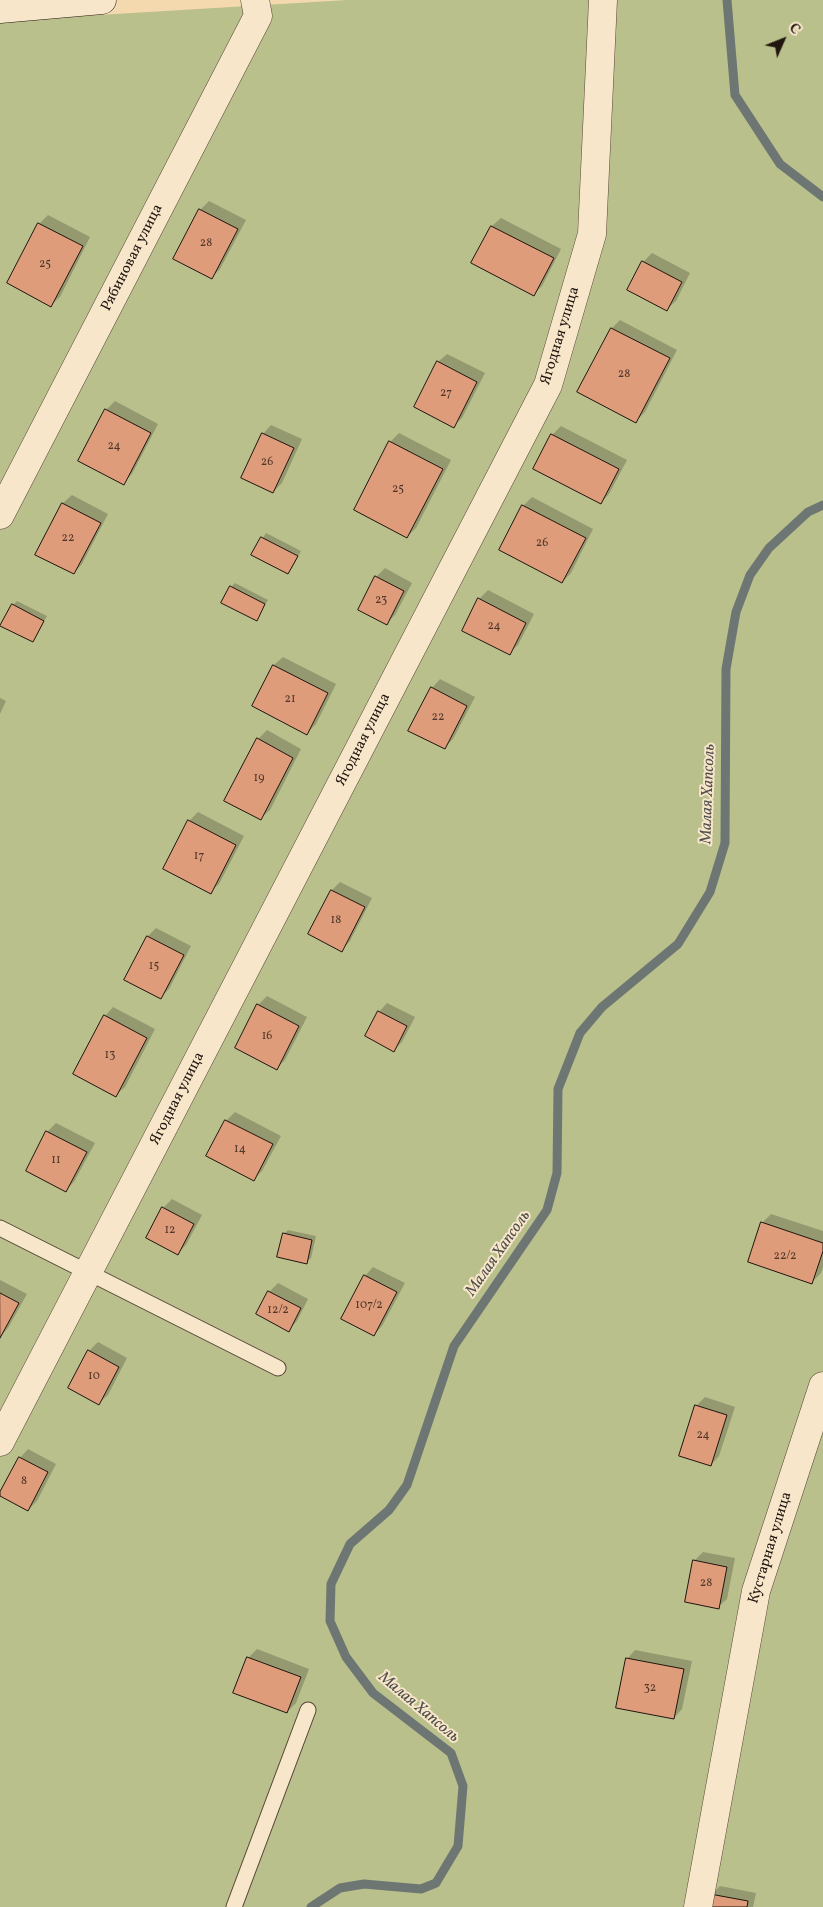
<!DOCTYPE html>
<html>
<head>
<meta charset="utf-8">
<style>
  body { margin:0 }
  #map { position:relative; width:823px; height:1907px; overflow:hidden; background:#f4d9ae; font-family:Vollkorn,serif }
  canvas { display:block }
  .north { position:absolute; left:758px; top:15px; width:50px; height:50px; -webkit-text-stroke:4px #f8e6ca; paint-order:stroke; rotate:46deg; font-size:14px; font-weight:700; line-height:20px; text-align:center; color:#21150f }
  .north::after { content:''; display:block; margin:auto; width:18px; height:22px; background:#21150f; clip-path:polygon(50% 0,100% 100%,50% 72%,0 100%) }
</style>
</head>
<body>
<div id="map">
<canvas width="823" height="1907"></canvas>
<div class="north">С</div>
</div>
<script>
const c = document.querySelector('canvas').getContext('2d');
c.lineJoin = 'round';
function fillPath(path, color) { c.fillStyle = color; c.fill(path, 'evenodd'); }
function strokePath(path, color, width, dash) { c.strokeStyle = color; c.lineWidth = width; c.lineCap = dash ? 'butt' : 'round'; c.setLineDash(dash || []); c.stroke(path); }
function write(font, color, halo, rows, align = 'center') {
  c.font = font + ' Vollkorn,serif'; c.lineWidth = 4; c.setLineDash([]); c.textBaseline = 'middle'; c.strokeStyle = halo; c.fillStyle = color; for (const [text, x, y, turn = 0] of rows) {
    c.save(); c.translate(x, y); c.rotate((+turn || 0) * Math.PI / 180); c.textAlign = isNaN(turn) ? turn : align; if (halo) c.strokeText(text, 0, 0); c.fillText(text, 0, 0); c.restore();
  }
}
const green = new Path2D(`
  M347,0h476v1907h-823v-1886z`);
const shadow = new Path2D(`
  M209,201l37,19 -26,49 -9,9 -36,-19 25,-49z
  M48,215l42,22 -30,60 -9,8 -12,-81z
  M501,218l60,31 -19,37 -8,8 -61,-31 19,-37z
  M652,253l38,20 -14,28 -9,8 -38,-20 14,-27z
  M620,320l57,30 -32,62 -9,9 -24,-93z
  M447,354l38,19 -23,45 -9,8 -15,-64z
  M115,401l43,23 -26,50 -9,9 -17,-73z
  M271,425l31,14 -20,44 -9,9 -10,-58z
  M561,426l66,34 -18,34 -8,9 -49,-68z
  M399,433l52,27 -35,68 -9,9 -17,-95z
  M72,495l36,19 -26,50 -8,9 -37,-19 26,-51z
  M532,497l61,32 -22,44 -9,9 -39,-76z
  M266,533l35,18 -9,17 -4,4 -35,-18z
  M385,568l27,15 -17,32 -8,8 -11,-46z
  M235,583l33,17 -12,20 -25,-33z
  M488,590l46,24 -16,31 -9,8 -30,-54z
  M17,601l30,15 -11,21 -4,4 -19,-36z
  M283,657l53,27 -20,40 -9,9 -53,-28 20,-40z
  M440,679l35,18 -22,42 -9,9 -12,-60z
  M0,698l6,3 -6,13z
  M267,730l34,19 -31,61 -9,8 -3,-79z
  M198,812l46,24 -25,48 -9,8 -21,-71z
  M340,882l32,16 -22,43 -8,9 -10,-60z
  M156,928l35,18 -22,43 -9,9 -35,-18 23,-44z
  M267,996l40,21 -22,43 -8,8 -19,-63z
  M387,1003l28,14 -13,25 -8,8 -15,-38z
  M113,1007l42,22 -30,58 -9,8 -11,-79z
  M235,1112l46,24 -19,35 -8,8 -28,-58z
  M56,1123l39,20 -21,39 -8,8 -19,-58z
  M172,1199l30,16 -16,30 -8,8 -15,-45z
  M771,1214l52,17v36l-2,6 -9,9 -50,-59z
  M288,1230l28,6 -5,22 -4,4 -23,-28z
  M373,1267l32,16 -23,43 -8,9 -9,-59z
  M0,1280l27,14 -19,34 -8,9z
  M278,1283l30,16 -11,22 -9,9 -19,-38z
  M98,1342l29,16 -19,37 -9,8 -10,-52z
  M705,1397l30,10 -16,49 -8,9 -15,-59z
  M28,1449l28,15 -19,37 -9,9 -8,-52z
  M703,1552l32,6 -8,41 -9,8 -24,-46z
  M257,1649l52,20 -13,34 -9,9 -39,-54z
  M635,1650l57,11 -10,48 -8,9 -47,-59z
  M720,1886l36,7 -3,14h-44l2,-12z`);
const stream = new Path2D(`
  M727,0l8,95 45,69 43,33
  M311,1907l29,-19 24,-4 57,5 15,-6 22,-37 5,-60 -12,-33 -78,-60 -27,-36 -16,-36 1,-37 19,-40 39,-34 18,-25 47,-139 93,-136 10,-37 1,-84 22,-56 22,-26 76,-63 32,-52 15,-49 1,-174 10,-57 14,-37 19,-27 39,-36 15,-7`);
const building = new Path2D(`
  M199,209l39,20 -26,50 -39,-20z
  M38,223l45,23 -32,61 -44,-24z
  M491,226l63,32 -20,38 -63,-33z
  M642,261l40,21 -15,29 -40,-21z
  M611,328l59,30 -34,65 -59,-31z
  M437,361l40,21 -23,46 -40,-21z
  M105,409l46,24 -27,52 -46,-24z
  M262,433l32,15 -21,45 -32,-15z
  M551,434l68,35 -18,35 -68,-35z
  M389,441l54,28 -36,69 -53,-28z
  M62,503l39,20 -27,51 -39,-19z
  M522,505l64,33 -24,45 -63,-33z
  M261,537l37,19 -10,18 -37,-19z
  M375,576l29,15 -17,34 -29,-15z
  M230,586l35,18 -8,17 -36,-18z
  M478,598l48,25 -16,32 -48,-24z
  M12,604l32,17 -11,21 -33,-16z
  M273,665l55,28 -21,42 -55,-29z
  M431,687l36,19 -22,43 -37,-18z
  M257,738l36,20 -32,62 -37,-19z
  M188,820l48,25 -25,49 -48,-25z
  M331,890l34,17 -23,45 -34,-18z
  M147,936l37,19 -23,44 -37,-19z
  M257,1004l42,22 -22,44 -42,-22z
  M378,1011l29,15 -13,26 -29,-16z
  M104,1015l43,23 -31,59 -43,-23z
  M225,1120l48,24 -19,37 -48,-25z
  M46,1131l41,21 -21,40 -40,-21z
  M162,1207l32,17 -16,31 -32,-17z
  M761,1222l62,21v8l-11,33 -64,-22z
  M283,1233l29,7 -5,24 -30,-7z
  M364,1275l33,17 -23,44 -33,-17z
  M268,1291l33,17 -12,24 -33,-18z
  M0,1293l19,10 -19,35z
  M88,1350l31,17 -20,38 -31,-17z
  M695,1405l32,10 -16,51 -32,-10z
  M19,1457l29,15 -20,39 -28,-15v-4z
  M693,1560l34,7 -8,42 -34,-7z
  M247,1657l54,20 -14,36 -54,-20z
  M626,1658l58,11 -10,50 -58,-11z
  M710,1894l38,7 -1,6h-39z`);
const service = new Path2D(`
  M0,1228l278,140
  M234,1907l74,-197`);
const minor = new Path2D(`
  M0,515l258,-499 -3,-16
  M0,1442l548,-1057 44,-151 11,-234
  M698,1907l58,-316 67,-205`);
const secondary = new Path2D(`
  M0,9l102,-9`);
const numberNames = [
  ["28",206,244],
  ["25",45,265],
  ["28",624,375],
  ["27",446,394],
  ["24",114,447],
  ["26",267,463],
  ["25",398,490],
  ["22",68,539],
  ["26",542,544],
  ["23",381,601],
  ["24",494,627],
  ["21",290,700],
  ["22",438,718],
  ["19",259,779],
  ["17",199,857],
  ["18",336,921],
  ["15",154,967],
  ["16",267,1037],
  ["13",110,1056],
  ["14",240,1150],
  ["11",56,1161],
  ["12",170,1231],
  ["22/2",785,1257],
  ["107/2",369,1306],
  ["12/2",278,1311],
  ["10",94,1377],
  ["24",703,1436],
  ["8",24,1482],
  ["28",706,1584],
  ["32",650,1689]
];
const streetNames = [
  ["Рябиновая улица",133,258,-63],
  ["Ягодная улица",561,336,-73],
  ["Ягодная улица",364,740,-63],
  ["Ягодная улица",178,1099,-63],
  ["Кустарная улица",771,1548,-73]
];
const waterNames = [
  ["Малая Хапсоль",709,794,-88],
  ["Малая Хапсоль",499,1254,-55],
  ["Малая Хапсоль",418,1708,40]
];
fillPath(green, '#b9c08c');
fillPath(shadow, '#0003');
strokePath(stream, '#6e7674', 9);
fillPath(building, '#de9c7b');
strokePath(building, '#21150f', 1);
strokePath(service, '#564637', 17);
strokePath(minor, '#564637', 29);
strokePath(secondary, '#21150f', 29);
strokePath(service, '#f8e6ca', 15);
strokePath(minor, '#f8e6ca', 28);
strokePath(secondary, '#f8e6ca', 28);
write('12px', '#50372a', null, numberNames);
write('15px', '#21150f', '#f8e6ca', streetNames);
write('italic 16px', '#4e4e4a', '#f8e6ca', waterNames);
</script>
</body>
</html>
